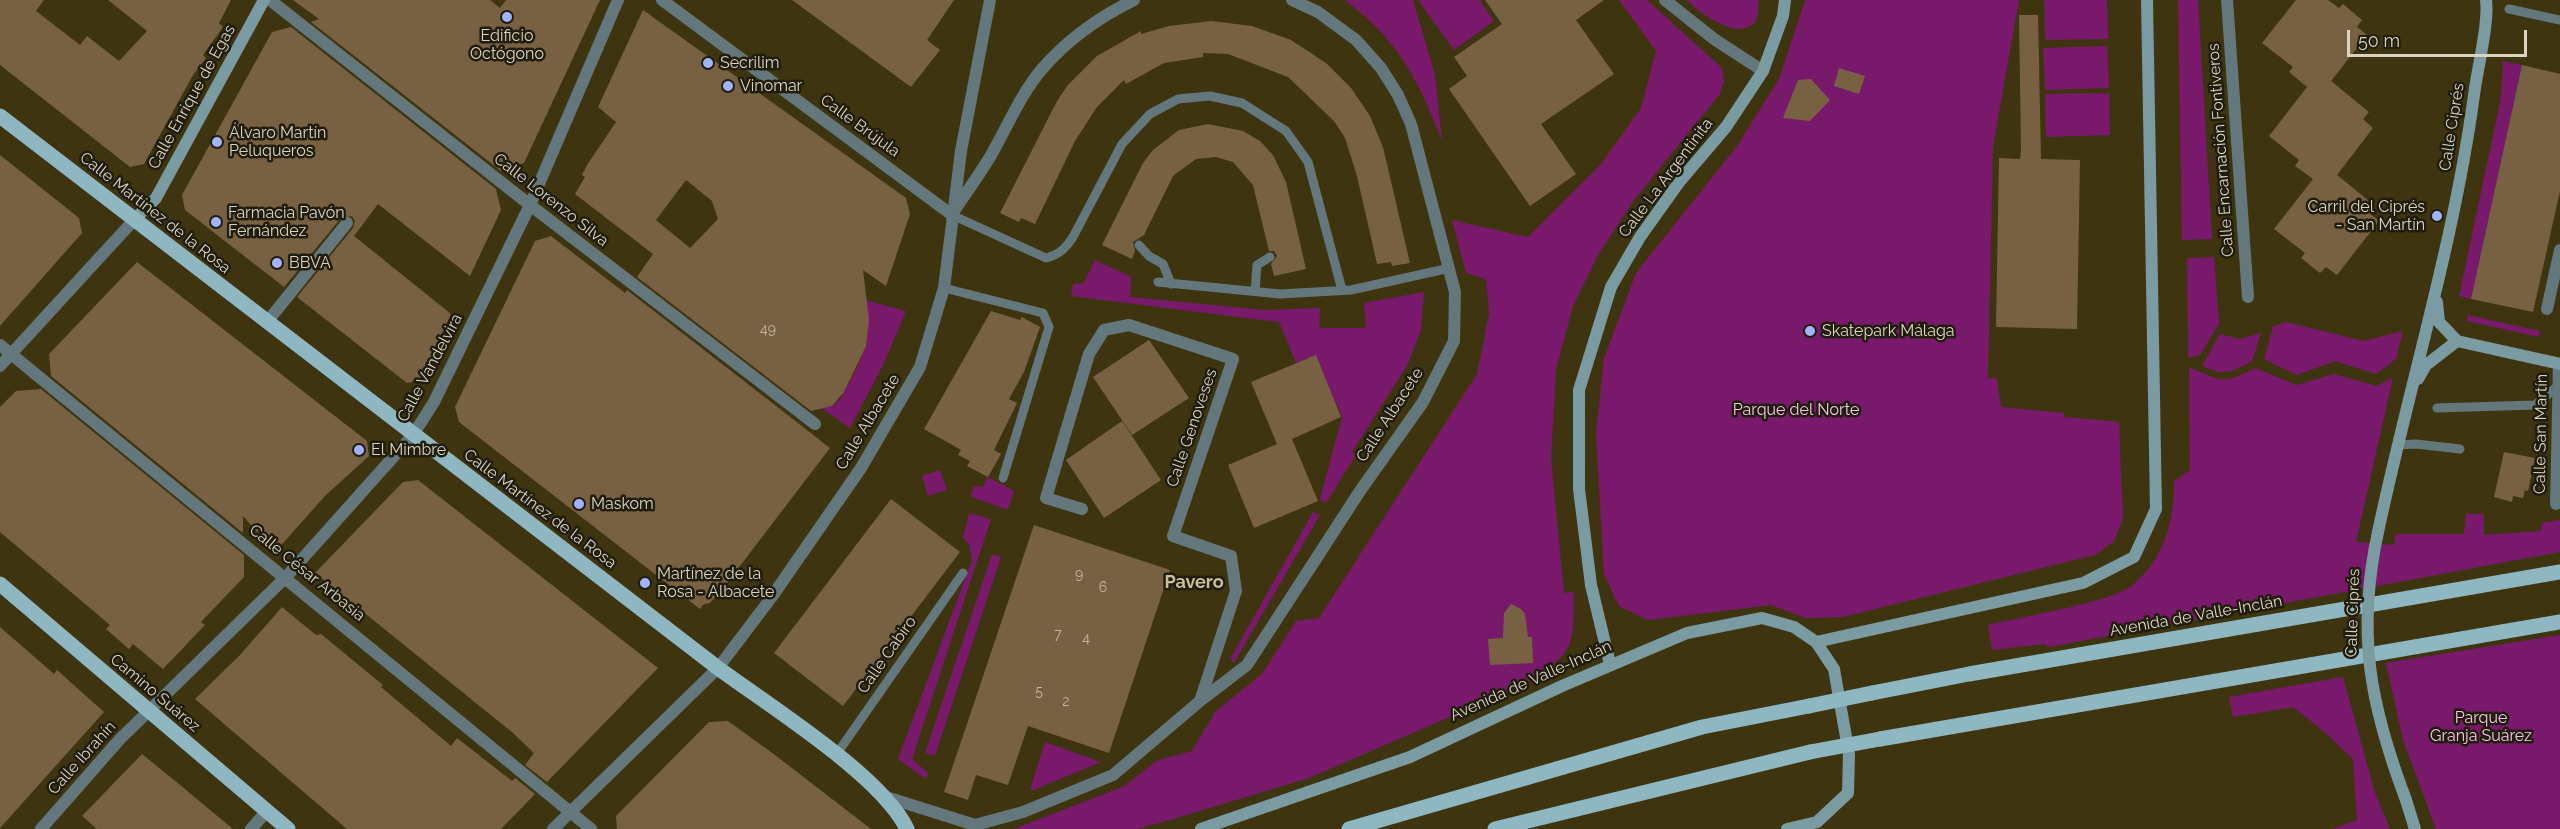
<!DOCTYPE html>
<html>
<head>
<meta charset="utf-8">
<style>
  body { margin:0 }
  #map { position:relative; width:2560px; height:829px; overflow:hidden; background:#3e3510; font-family:Raleway,sans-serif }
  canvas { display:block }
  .scale { position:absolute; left:2347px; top:30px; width:180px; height:27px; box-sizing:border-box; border:3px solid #d9d3c0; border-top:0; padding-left:8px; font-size:18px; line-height:21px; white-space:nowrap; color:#d9d3c0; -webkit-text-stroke:4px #211d0e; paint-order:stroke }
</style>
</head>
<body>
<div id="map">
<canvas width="2560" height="829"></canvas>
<div class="scale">50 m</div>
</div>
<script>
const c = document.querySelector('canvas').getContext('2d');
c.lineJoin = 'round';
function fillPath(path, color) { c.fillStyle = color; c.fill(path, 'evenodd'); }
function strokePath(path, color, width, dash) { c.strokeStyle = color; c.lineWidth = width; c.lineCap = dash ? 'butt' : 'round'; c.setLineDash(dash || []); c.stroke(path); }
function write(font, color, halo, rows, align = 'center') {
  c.font = font + ' Raleway,sans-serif'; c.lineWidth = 5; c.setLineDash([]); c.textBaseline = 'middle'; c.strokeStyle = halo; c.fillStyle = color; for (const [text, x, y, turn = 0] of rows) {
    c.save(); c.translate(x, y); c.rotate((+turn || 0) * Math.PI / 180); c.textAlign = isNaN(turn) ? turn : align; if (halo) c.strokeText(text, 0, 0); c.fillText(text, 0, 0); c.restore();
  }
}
const green = new Path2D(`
  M1345,0h68l22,75 7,66c-24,-62 -43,-100 -97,-141z
  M1418,0h61l15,21 -40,29z
  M1619,0h28l75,68 2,13 -4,13 -86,106 -36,55 -25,51 -17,63 -5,90 13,134 10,-1c-1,17 2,41 -7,57 -9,16 -33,28 -48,38l-210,91 -139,42 -33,9h-123l111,-43 31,-25 36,-10 23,-39 47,-38 34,-53 23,-3 158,-244 12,-60 -3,-35 -20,-6 -14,-53 76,17 73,-73 40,-56 15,-57z
  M1687,0h72c-1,7 0,18 -5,23 -16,18 -55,-10 -67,-23z
  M1805,0h214l-26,146 -5,232 9,1 4,28 63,6 1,4 54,5 4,97 -9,22 -19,14 -252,62 -37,1 -35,-13 -123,15 -29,-14 -15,-31 -8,-142 8,-75 32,-85 101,-127 42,-67z
  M2044,0h63l1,39 -63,1z
  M2178,0h20l14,239 -30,1z
  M2107,46l2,42 -64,2 -2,-42z
  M2503,61l19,4 -51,234 -12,-3 42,-198z
  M2109,93l1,42 -64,2 -1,-43z
  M2214,257l5,67 -19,31 -12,3 -1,-100z
  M1095,260l36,17 -1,20 134,13 56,-2 -1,20h47l-2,-25 60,-11 -3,38 -13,34 -56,88 4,3 -30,48 -6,-4 22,-82 -6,-15 -3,1 -17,-48 -20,8 -17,-41 -208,-26 2,-12 11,-1z
  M865,300l41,11 -24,56 -32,61 -30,-21 12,-1 7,-5c18,-31 37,-65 26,-101z
  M2468,315l72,16 -1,6 -72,-16z
  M2286,322l78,19 39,-10 -7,28 -20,15 -41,-13 -38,14 -33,-16 9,-33z
  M2261,333l-9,28c-22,12 -26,15 -50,5l18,-32 20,5z
  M2189,367c32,14 34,18 66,1l42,17 37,-11 43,12 16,-9 -37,165 38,3 2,-11h68l2,-20h18v21l57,-4 1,-8 18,-3v32l-511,95 -5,-3 -52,6 -4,-25c29,-7 122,-23 142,-38 33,-26 45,-65 44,-106l16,-11z
  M940,470l7,20 -19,6 -6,-20z
  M988,477l26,14 -6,19 -38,-14 4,-10 9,1z
  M1313,512l7,3 -86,148 -4,-4z
  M969,513l22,6 -79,240 16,14 -2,6 -28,-20 74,-199 -3,-16 -6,-6z
  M992,554l9,3 -66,199 -10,-3z
  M2560,635v194h-124l-33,-89 -17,-77z
  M2343,677l32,116 15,36h-58l25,-9 -4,-61 -25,-24 -35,-28 -60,10 -4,-20z
  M1045,742l56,20 -67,28h-4z`);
const building = new Path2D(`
  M0,0h44l-8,11 44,34 7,-9 32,25 28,-30 -39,-31h123l-12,23 4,4 -20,28 3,3 -13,17 -49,89 -14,3 -130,-102z
  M293,0h197l10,8 6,-8h94l-76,163 -23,8 -190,-149 8,-3z
  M792,0h162l-27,40 13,10 -29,37z
  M1485,0h119l-28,20 38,54 -73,50 35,50 -46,32 -81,-117 18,-13 -13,-19 48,-33z
  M2296,0h32l11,8 4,-4 19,16 -5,7 10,8 -36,46 38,31 -6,7 10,9 -36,47 37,30 -6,7 11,9 -42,54 -11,-8 -6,6 -19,-15 4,-5 -31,-24 39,-50 -18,-13 4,-6 -30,-24 38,-49 -18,-15 4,-5 -31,-24z
  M643,10l263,188 4,16 -24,72 -23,-16 6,50 -3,26 -22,46 -12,14 -21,5 -174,-134 16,-23 -78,-60 10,-17 -3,-2 5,-10 29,-43 -18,-15zM686,180l26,21 6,18 -28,29 -34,-28z
  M2019,15h19l3,144 39,1 -3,169 -81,-2 3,-169 21,1 1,-9z
  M1211,21l41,5 39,14 35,23 25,25 19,28 13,31 27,116 -18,3 -1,-4 -14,2 -20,-88 -12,-38 -11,-17 -46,-44 -60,-23 -25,-1v4l-39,6 -38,21 -2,-4 -27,27 -22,34 -40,83 -14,-6 -2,4 -19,-9 56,-110 11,-17 30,-30 44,-25v3l28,-8z
  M291,27l205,162 5,21 -31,66 -92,-72 -24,32 97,78 -31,66 -13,3 -110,-86 56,-69 2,-7 -3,-5 -11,2 -57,69 -99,-77 -3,-15 90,-163z
  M2522,65l38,9v117l-27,121 -62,-13z
  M1839,68l26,8 -6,18 -25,-8z
  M1811,79l19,21 -20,21 -27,-3 15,-38z
  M1208,124l35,7 17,10 13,14 13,27 20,87 -32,7 -3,-12 6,-8 -3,-5h-5l-16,-66 -20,-23 -17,-5 -20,2 -23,17 -29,59 -11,7 2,9 -3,8 -30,-14 41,-82 10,-13 26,-20z
  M0,155l79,63 3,15 -82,93z
  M551,236l74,57 2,-3 203,158 -103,135 -17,20 -6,1 -4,5 -241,-187 -4,-15 80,-166z
  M137,262l230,179 2,15 -44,40 -50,56 -32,-36v17l-192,-157 -2,-22z
  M991,311l29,9 2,-3 18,10 -16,45 -15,27 8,4 -23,47 7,4 -13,23 -21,-11 3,-5 -12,-6 3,-5 -37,-21z
  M1149,340l40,58 -57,37 -39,-58z
  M1316,355l25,62 -49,22 26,62 -64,27 -26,-63 49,-21 -26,-62z
  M41,389l203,166v22l-43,45 4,3 -42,44 -30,-25 -4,5 -23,-20 4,-4 -110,-93v-125l16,-16z
  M1122,421l39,59 -57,38 -38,-58z
  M2504,452l31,6 -7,33 -3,-1 -2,8 -10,-2 -1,6 -18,-5z
  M418,480l240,188 -111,114 -22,-17 9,-12 -21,-20 -198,-160 88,-91z
  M891,499l69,53 -117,154 -69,-53z
  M1034,525l136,45 -61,183 -81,-27 -20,59 -32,-10 -8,25 -24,-8z
  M1511,604l10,5 4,5 3,23h4l1,26 -43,2 -2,-26 15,-1 1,-25z
  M282,607l34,28 5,-1 62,51 -2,2 70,59 6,-8 55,43 3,-3 20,16 -34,35h-154l-152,-130 45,-44z
  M0,627l54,47 3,-4 47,42 -104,116z
  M728,721l47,34 96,74h-254l-1,-13 93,-94z
  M142,754l32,26 59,49h-136l-15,-13z`);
const lane = new Path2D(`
  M2509,9l51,11
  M952,215l94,43c14,-4 19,-9 27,-21l49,-93 28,-30 28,-15 32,-3 32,7 44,28 22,31 34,128
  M1139,245l10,11 14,8 8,20
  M1158,282l122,12 71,-4 99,-22
  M944,288l99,25 6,14 -46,151
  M1255,291l2,-26 13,-8
  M2437,408l98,-3 23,-19
  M2397,445l19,-1 44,5
  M836,755l127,-182`);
const street = new Path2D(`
  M270,0l260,205 285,219
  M662,0l290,215
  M1665,0l49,39 49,32
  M2227,0l21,297
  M954,211c12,-18 25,-36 36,-54 17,-29 30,-62 52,-88 26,-30 57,-52 92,-69
  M2547,309l13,-59
  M267,322l80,-99
  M0,345l591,484
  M0,366l134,-146
  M2556,504l3,-140
  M1082,509l-36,-11 43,-144 15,-24 25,-5 104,34 -60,177 58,20 5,35 -36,110
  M886,797l89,28 48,-13 90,-37 87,-74 47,-36 113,-174 63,-89 31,-61 1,-49 -44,-168 -13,-29 -17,-27 -25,-28 -38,-28 -26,-12
  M41,829l79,-90 166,-162 127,-142 21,-33 96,-197 88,-205
  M251,829l16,-18
  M553,829l165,-161 53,-70 90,-130 59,-101 24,-79 17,-137 29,-151`);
const secondary = new Path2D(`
  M134,220l22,-22 108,-198
  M2437,302l2,20 18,19
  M2457,341l103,23
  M2418,379l8,-14 31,-24
  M2378,532c31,-146 76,-289 96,-437 3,-25 15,-71 12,-95
  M1816,642l267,-59 51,-26 22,-48 -9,-509
  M1610,664l-19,-79 -12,-96v-99l32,-103 29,-50 40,-56 46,-54 37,-56 20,-55 2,-16
  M2406,800l9,29
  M1201,829l209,-72 152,-71 125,-53 75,-15 32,9 22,15 18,27 15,85 -1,39 -31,29 -30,7`);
const primary = new Path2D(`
  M0,116l718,552c50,37 164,108 189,161
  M0,584l288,245
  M1872,693l97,-19 591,-102
  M1880,739l680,-117
  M1349,829l353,-102 107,-21
  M1495,829l315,-77`);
const secondaryBridge = new Path2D(`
  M2378,532c-22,101 -8,173 28,268`);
const primaryBridge = new Path2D(`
  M1809,706l63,-13
  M1810,752l70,-13`);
const markers = [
  [507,17,6,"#a2b2fd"],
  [708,63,6,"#a2b2fd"],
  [728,86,6,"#a2b2fd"],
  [217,142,6,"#a2b2fd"],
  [2437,216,6,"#a2b2fd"],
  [216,222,6,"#a2b2fd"],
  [277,263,6,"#a2b2fd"],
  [1810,331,6,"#a2b2fd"],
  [359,450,6,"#a2b2fd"],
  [579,504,6,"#a2b2fd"],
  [645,583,6,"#a2b2fd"]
];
const numberNames = [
  ["49",768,330],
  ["9",1079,575],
  ["6",1103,588],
  ["7",1058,635],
  ["4",1086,639],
  ["5",1039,692],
  ["2",1066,702]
];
const poiNames = [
  ["Edificio",507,36,"center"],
  ["Octógono",507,54,"center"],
  ["Secrilim",720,63],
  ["Vinomar",740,86],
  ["Álvaro Martín",229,133],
  ["Peluqueros",229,151],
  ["Carril del Ciprés",2425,207,"right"],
  ["- San Martín",2425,225,"right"],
  ["Farmacia Pavón",228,213],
  ["Fernández",228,231],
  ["BBVA",289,263],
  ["Skatepark Málaga",1822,331],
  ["El Mimbre",371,450],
  ["Maskom",591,504],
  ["Martínez de la",657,574],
  ["Rosa - Albacete",657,592]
];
const streetNames = [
  ["Calle Enrique de Egas",192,97,-61],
  ["Calle Brújula",860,126,36],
  ["Calle Ciprés",2452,127,-81],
  ["Calle Encarnación Fontiveros",2221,150,-94],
  ["Calle La Argentinita",1666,178,-53],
  ["Calle Lorenzo Silva",551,200,38],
  ["Calle Martínez de la Rosa",155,213,38],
  ["Calle Vandelvira",430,368,-62],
  ["Calle Albacete",1390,415,-57],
  ["Calle Albacete",868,422,-59],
  ["Calle Genoveses",1192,428,-71],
  ["Calle San Martín",2541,434,-89],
  ["Calle Martínez de la Rosa",540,509,37],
  ["Calle César Arbasia",307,573,39],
  ["Calle Ciprés",2353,613,-88],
  ["Avenida de Valle-Inclán",2196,616,-10],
  ["Calle Cabiro",887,655,-55],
  ["Avenida de Valle-Inclán",1531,681,-24],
  ["Camino Suárez",155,693,40],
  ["Calle Ibrahín",82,758,-48]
];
const parkNames = [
  ["Parque del Norte",1796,410],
  ["Parque",2481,718],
  ["Granja Suárez",2481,736]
];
const neighbourhoodNames = [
  ["Pavero",1194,583]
];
fillPath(green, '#79196c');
fillPath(building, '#786142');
strokePath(lane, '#63777c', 9);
strokePath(street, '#63777c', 12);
strokePath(secondary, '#7b9ba3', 12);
strokePath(primary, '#8eb7c1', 15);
strokePath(secondaryBridge, '#7b9ba3', 12);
strokePath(primaryBridge, '#8eb7c1', 15);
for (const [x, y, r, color] of markers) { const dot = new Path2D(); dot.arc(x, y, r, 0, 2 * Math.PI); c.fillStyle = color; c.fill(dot); strokePath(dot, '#211d0e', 2); }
write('14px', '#c1b6a0', null, numberNames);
write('16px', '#d9d3c0', '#211d0e', poiNames, 'left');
write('16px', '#d9d3c0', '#211d0e', streetNames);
write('16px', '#f5c2e9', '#211d0e', parkNames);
write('bold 18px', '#c9bf97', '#211d0e', neighbourhoodNames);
</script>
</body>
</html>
